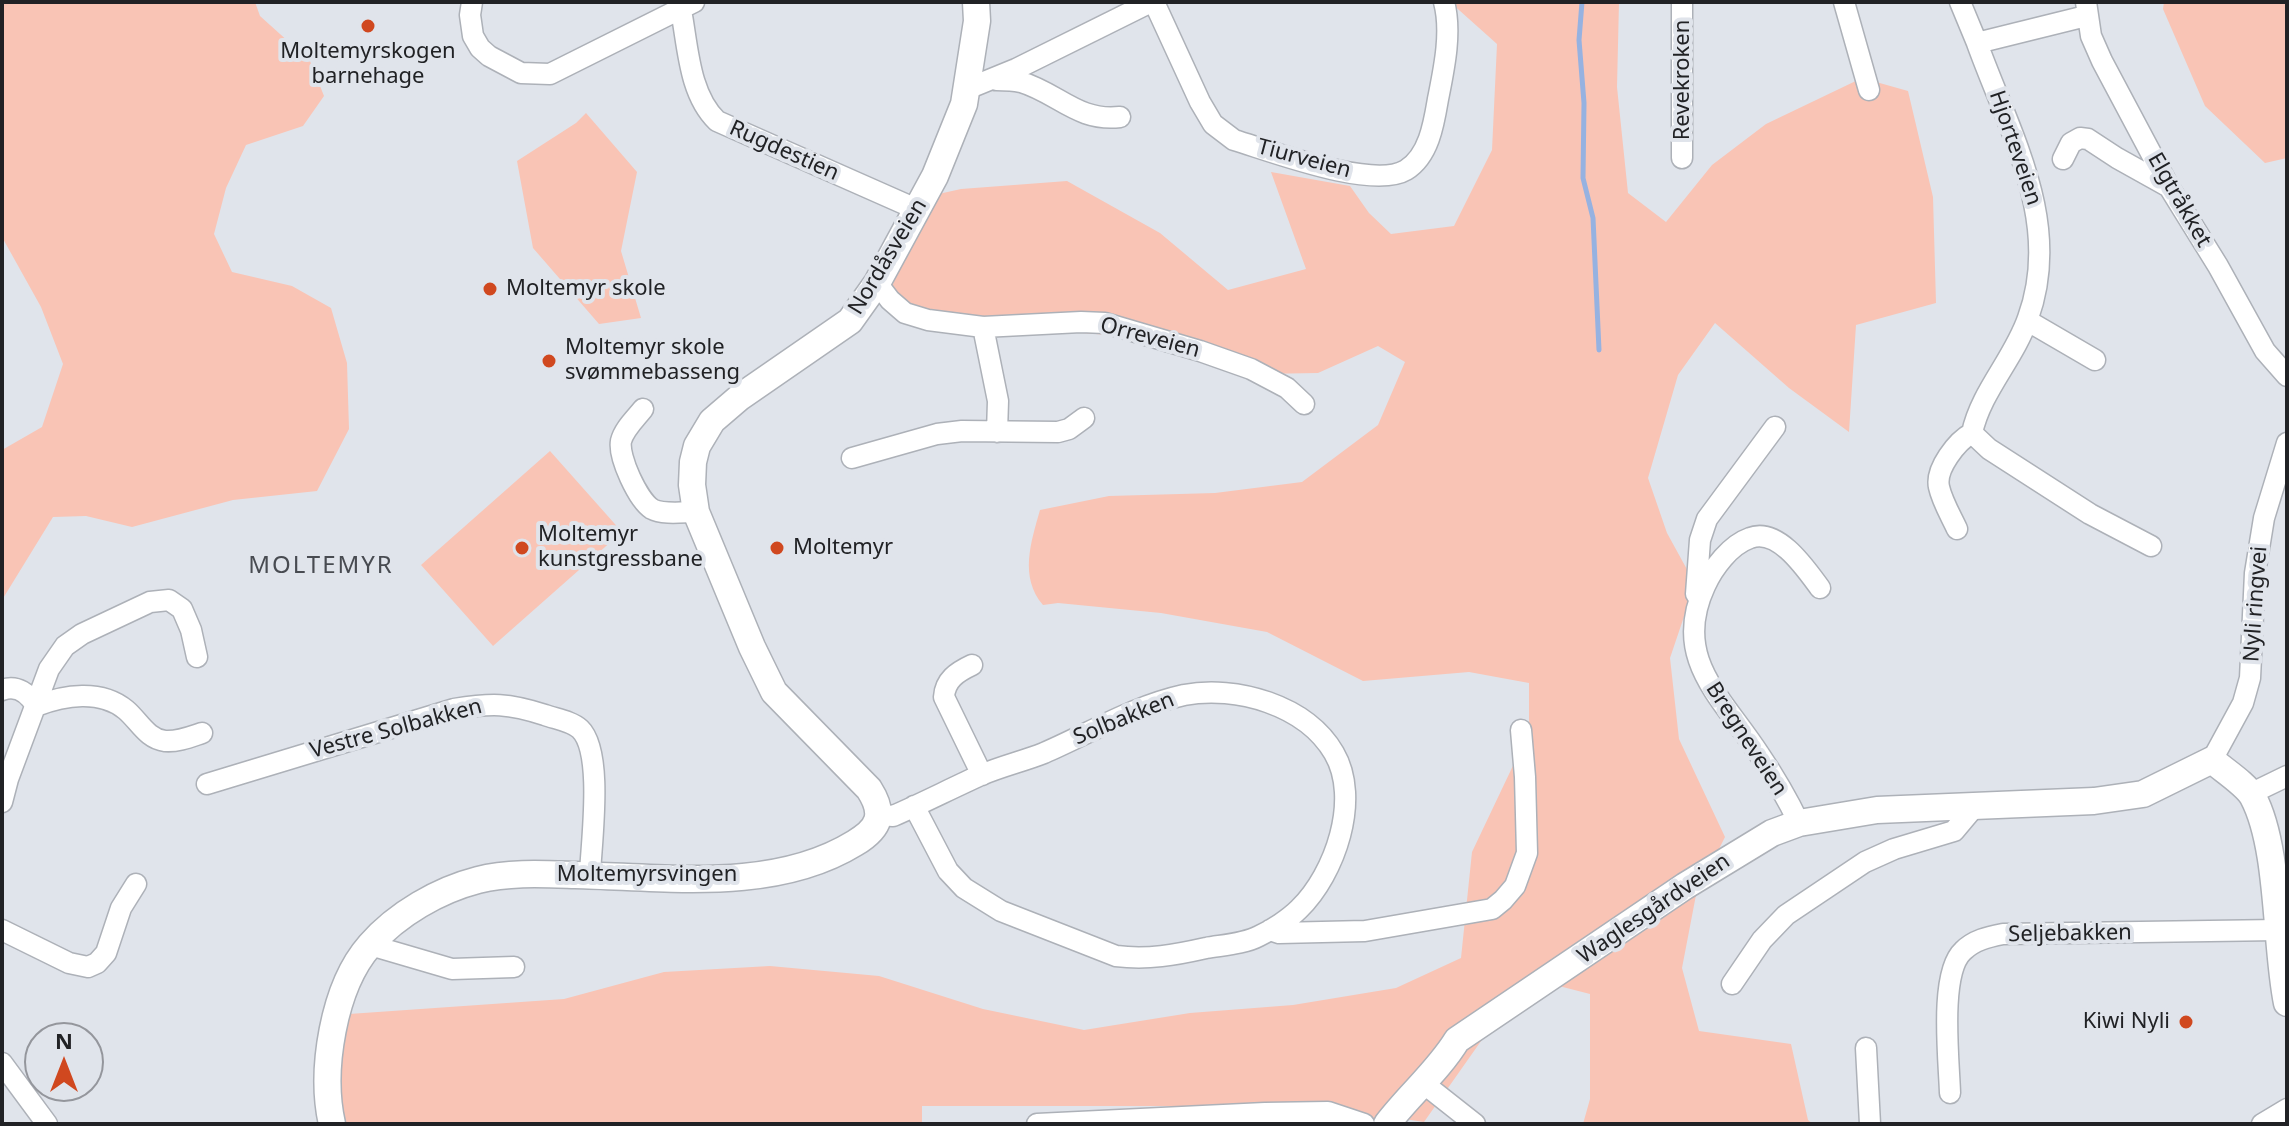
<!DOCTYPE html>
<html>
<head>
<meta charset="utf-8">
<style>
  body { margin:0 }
  #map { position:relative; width:2289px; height:1126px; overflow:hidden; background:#e0e4eb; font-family:"Noto Sans",sans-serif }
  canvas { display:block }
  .frame { position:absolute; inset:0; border:4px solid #212225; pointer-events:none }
  .north { position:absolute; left:24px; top:1022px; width:80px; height:80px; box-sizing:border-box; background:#e0e4eb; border:2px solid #94969c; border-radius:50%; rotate:0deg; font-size:22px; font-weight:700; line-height:32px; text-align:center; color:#212225 }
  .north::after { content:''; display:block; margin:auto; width:28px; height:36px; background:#d0481f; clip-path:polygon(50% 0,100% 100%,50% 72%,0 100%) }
</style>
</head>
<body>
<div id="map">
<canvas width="2289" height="1126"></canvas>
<div class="frame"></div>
<div class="north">N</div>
</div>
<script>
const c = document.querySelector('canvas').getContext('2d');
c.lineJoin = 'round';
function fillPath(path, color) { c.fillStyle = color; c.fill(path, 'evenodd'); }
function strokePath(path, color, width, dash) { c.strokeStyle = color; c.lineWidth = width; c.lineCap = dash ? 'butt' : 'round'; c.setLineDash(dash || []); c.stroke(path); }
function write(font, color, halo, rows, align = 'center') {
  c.font = font + ' "Noto Sans",sans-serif'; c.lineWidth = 8; c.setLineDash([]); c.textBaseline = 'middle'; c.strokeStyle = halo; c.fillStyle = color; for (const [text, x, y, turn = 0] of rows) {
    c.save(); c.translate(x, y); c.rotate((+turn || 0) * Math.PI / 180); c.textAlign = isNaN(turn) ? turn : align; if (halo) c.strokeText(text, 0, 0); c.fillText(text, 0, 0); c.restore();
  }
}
const green = new Path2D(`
  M2,2h253l5,14 50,45 14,35 -21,30 -57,19 -20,43 -12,46 18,38 60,14 39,22 16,55 2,66 -32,62 -84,9 -101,27 -46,-11 -33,1 -51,83v-150l40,-23 21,-63 -22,-57 -39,-70z
  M1450,2h169l-2,85 11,106 38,29 46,-57 54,-41 96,-46 46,13 25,106 3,106 -80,22 -7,107 -60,-44 -74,-65 -37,52 -30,103 19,55 28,51 -25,74 9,81 46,98 -29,58 -14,73 17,63 92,13 17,76 5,4h-230l7,-25v-105l-35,-9 -69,49 -62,88 -26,-4 -91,6h-109l-4,-18h-272v18h-585l-7,-86 19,-24 215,-15 100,-27 106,-6 109,10 104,33 101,21 106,-17 103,-8 103,-17 65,-30 11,-106 57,-120v-49l-60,-11 -106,9 -96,-49 -106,-19 -103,-10 -15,2c-24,-28 -12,-63 -3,-95l69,-14 106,-3 87,-11 76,-57 27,-63 -27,-16 -60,27 -57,1 -101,-35 -103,-8h-106l-60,-35 16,-95 54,-12 106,-8 93,52 68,57 78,-21 -35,-97 79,14 19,27 22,21 63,-8 38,-76 5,-106z
  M2164,2h123v156l-22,5 -60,-57 -42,-97z
  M586,113l51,59 -16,79 20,67 -42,6 -66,-76 -16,-87 59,-38z
  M550,451l72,81 -129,114 -72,-81z`);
const stream = new Path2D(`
  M1582,2l-3,38 5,63 -1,75 10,40 6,132`);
const minor = new Path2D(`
  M472,2l-2,13 3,21 7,12 9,8 32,17 29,1 144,-72
  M1154,2l46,100 13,22 21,16c37,11 139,50 172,30 23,-14 28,-47 32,-71 6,-30 14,-67 6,-97
  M1844,2l25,88
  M1960,2l17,41 109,-27
  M2086,2l5,34 11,25 67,126 49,79 47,85 22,25
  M681,10c7,37 8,84 36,111l199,88
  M1977,43c32,89 86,179 51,275 -14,41 -47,73 -56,115l17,16 101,65 61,32
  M996,80c8,0 17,0 25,2 37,11 57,40 99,35
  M967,89l49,-20 135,-67
  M1682,158v-156
  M2063,159l8,-16 9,-5 8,1 29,19 52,29
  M877,283l13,17 15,13 23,7 55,7 98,-5 24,1 95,28 51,18 36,19 17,16
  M2028,321l67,39
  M983,327l15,74 -1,31
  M643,409c-8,10 -19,20 -22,32 -3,16 17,59 31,68 11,6 32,3 44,3
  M852,458l85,-24 25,-3 96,1 11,-3 15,-11
  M1957,529c-6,-13 -15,-28 -18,-42 -4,-18 18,-46 33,-54
  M1696,594l4,-54 7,-21 68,-92
  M972,665c-15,7 -27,15 -28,32l38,78
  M2,690c15,-6 27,4 34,16 28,-11 65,-17 90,4 13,11 21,29 39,31 13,1 25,-4 37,-8
  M2212,760l31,-57 7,-25 5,-105 9,-55 23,-75
  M2,776l6,3 41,-110 16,-23 17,-12 68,-32 19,-2 13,9 9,21 6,27
  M2,779h6l-6,23
  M207,784l247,-75c38,-6 54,-6 91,6 11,4 26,6 35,14 24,23 11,114 10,146
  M2252,793l35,-17
  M879,815l14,1c30,-13 59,-28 88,-41 21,-9 43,-14 63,-22 46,-20 90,-47 140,-58 52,-10 122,10 150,58 27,46 1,121 -35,156 -10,10 -27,21 -40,27 -15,8 -36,9 -53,12 -31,7 -58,12 -90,8l-115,-45 -37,-23 -16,-17 -34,-65
  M1799,823c-11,-23 -25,-47 -40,-69 -36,-56 -88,-95 -54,-168 8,-18 25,-41 45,-48 28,-11 56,31 70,50
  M2,930l67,33 19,4 9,-4 9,-10 15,-45 15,-24
  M1270,930l9,3 86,-2 127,-22 11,-9 12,-14 12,-33 -2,-76 -4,-47
  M370,945l82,24 62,-2
  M1732,984l30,-44 24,-25 79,-53 29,-13 60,-18 21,-25
  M1866,1048l4,76
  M2,1063l45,61
  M1423,1083l52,41
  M1950,1093c-1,-33 -11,-120 13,-142 11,-11 25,-14 40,-17l275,-4
  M1037,1124l228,-11 63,-1 36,12
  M2262,1124l25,-15`);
const major = new Path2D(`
  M332,1124c-12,-53 1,-137 38,-179 27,-31 69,-55 108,-65 31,-8 66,-6 97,-5 91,2 199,18 280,-32 25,-15 30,-29 14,-54l-95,-97 -22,-45 -56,-135 -4,-27 1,-23 4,-16 15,-25 28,-24 110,-76 27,-38 58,-107 29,-72 13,-83 -1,-19
  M1387,1124c22,-29 51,-53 70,-84l228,-154 87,-53 27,-10 78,-13 217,-9 49,-7 69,-34c10,9 35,25 41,37 27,51 22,147 34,206`);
const markers = [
  [368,26,8,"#d0481f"],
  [490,289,8,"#d0481f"],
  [549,361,8,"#d0481f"],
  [522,548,8,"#d0481f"],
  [777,548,8,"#d0481f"],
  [2186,1022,8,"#d0481f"]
];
const poiNames = [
  ["Moltemyrskogen",368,52,"center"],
  ["barnehage",368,77,"center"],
  ["Moltemyr skole",506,289],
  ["Moltemyr skole",565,348],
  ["svømmebasseng",565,373],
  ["Moltemyr",538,535],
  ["kunstgressbane",538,560],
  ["Moltemyr",793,548],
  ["Kiwi Nyli",2170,1022,"right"]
];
const streetNames = [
  ["Revekroken",1683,80,-90],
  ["Hjorteveien",2015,148,71],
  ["Rugdestien",784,151,24],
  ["Tiurveien",1304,159,15],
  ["Elgtråkket",2179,200,60],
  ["Nordåsveien",888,257,-59],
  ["Orreveien",1150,338,15],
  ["Nyli ringvei",2256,604,-86],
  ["Solbakken",1124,719,-22],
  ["Vestre Solbakken",396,729,-15],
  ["Bregneveien",1746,739,57],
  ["Moltemyrsvingen",647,875],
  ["Waglesgårdveien",1654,909,-34],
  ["Seljebakken",2070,934,-1]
];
const neighbourhoodNames = [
  ["MOLTEMYR",321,566]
];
fillPath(green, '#f9c4b5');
strokePath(stream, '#96b2e1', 5);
strokePath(minor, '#adb1b8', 23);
strokePath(major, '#adb1b8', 29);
strokePath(minor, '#fff', 20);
strokePath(major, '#fff', 26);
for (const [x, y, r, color] of markers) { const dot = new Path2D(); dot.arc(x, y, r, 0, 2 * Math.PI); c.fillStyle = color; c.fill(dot); strokePath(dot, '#e0e4eb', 3); }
write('22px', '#212225', '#e0e4eb', poiNames, 'left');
write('22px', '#212225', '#e0e4eb', streetNames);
c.letterSpacing = '2px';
write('24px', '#484b51', '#e0e4eb', neighbourhoodNames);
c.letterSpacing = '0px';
</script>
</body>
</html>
